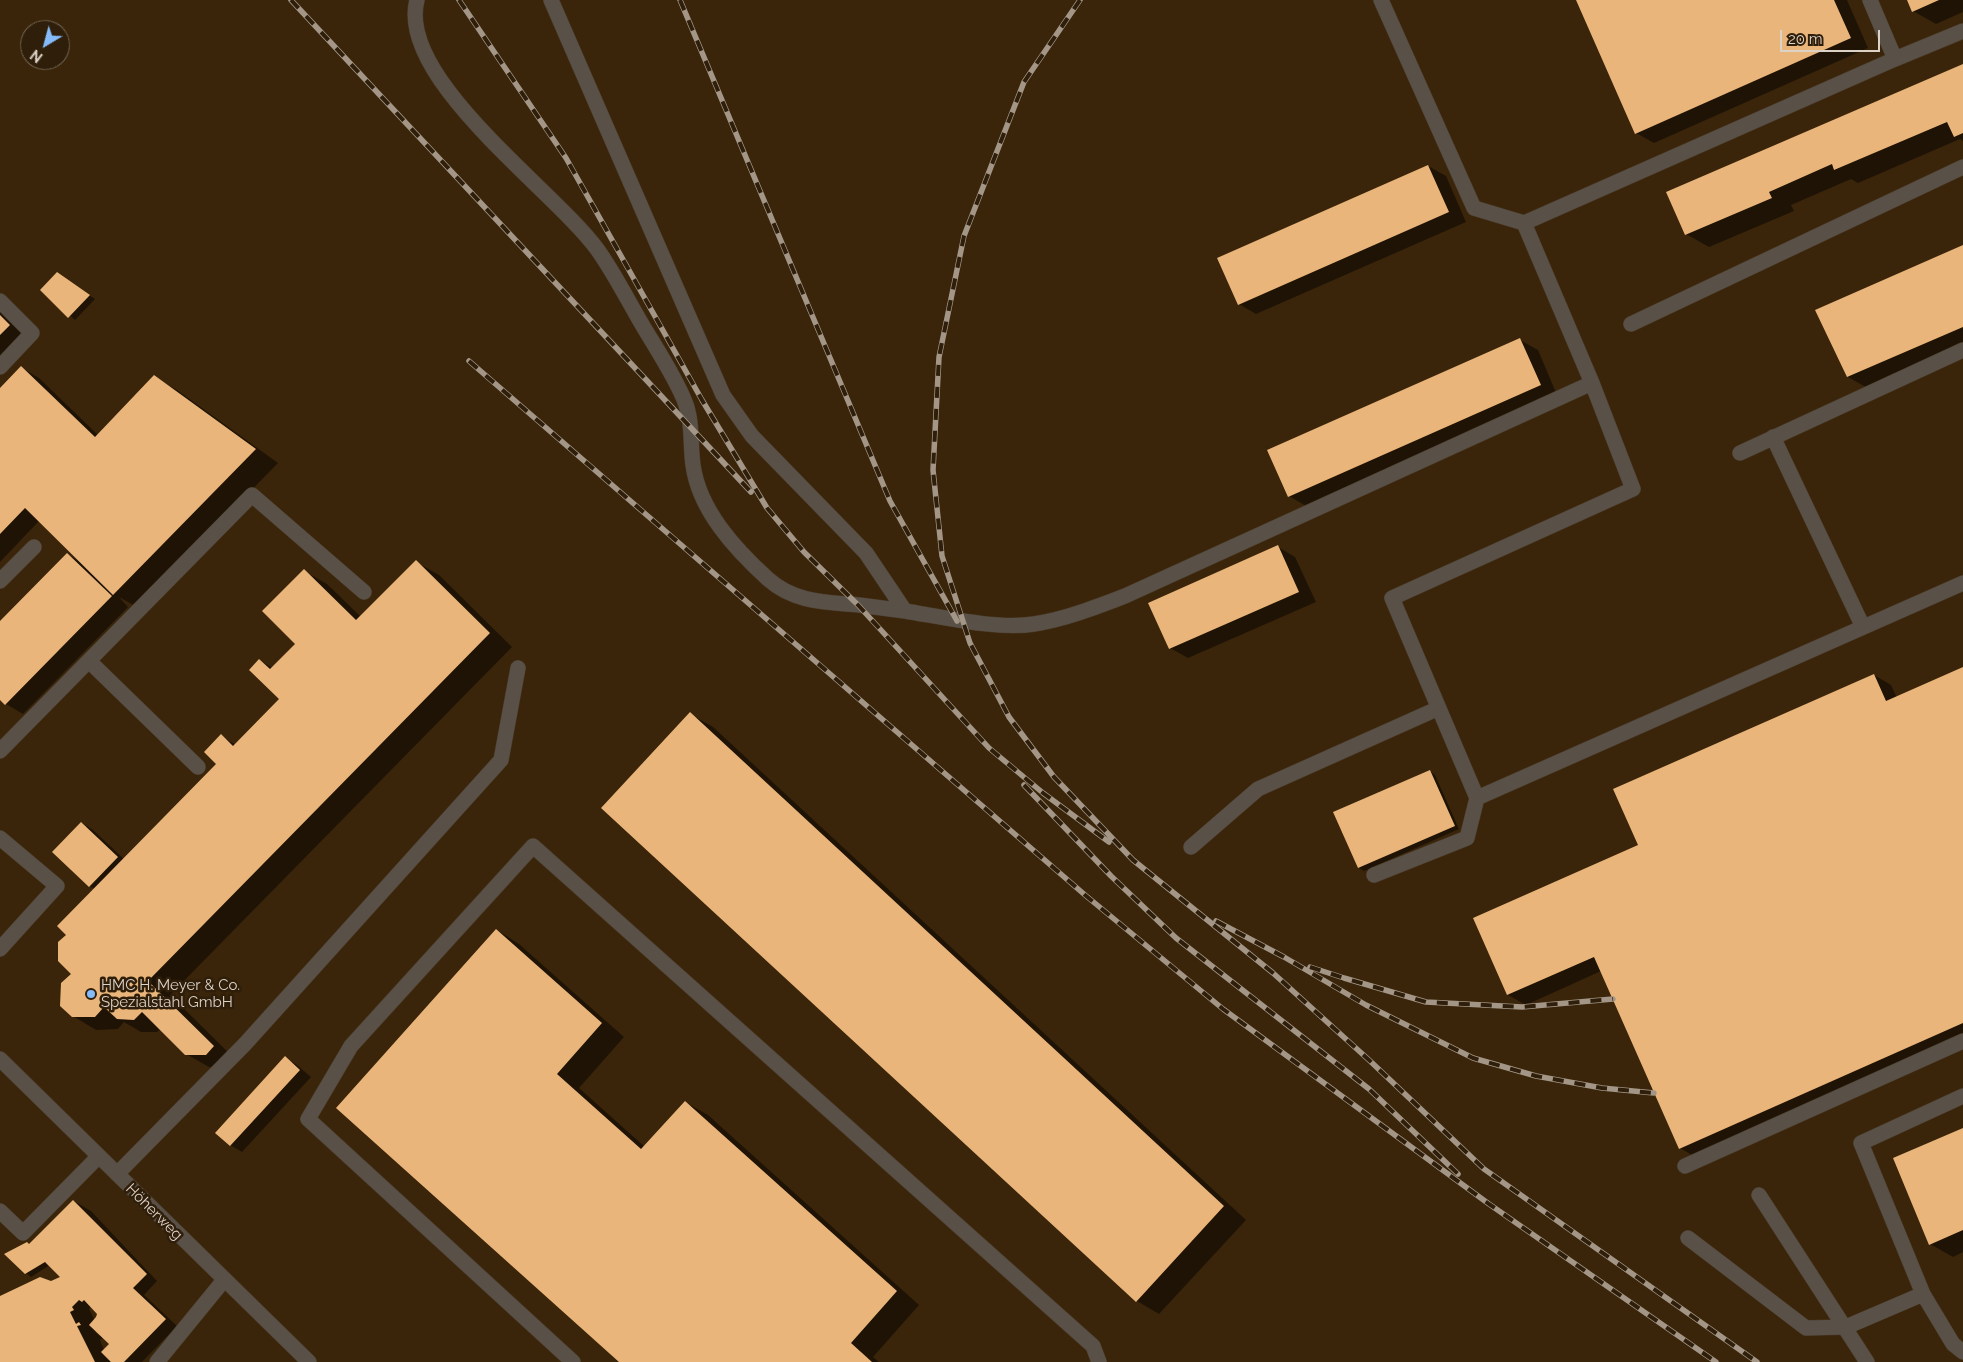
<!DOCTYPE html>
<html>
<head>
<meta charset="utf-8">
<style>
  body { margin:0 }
  #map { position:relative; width:1963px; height:1362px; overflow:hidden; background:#2e1e0a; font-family:Raleway,sans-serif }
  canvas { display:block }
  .north { position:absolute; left:20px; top:20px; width:50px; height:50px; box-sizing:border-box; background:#2e1e0a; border:1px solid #746655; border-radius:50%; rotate:217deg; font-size:14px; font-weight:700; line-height:20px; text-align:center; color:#ddd2c6 }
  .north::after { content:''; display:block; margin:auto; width:18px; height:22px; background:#85bbfb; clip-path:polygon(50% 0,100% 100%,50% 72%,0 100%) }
  .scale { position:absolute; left:1780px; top:30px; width:100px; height:22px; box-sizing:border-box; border:2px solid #ddd2c6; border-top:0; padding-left:6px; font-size:15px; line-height:18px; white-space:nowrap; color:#ddd2c6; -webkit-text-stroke:4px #2e1e0a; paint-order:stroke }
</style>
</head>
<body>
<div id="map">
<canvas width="1963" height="1362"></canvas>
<div class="north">N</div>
<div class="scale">20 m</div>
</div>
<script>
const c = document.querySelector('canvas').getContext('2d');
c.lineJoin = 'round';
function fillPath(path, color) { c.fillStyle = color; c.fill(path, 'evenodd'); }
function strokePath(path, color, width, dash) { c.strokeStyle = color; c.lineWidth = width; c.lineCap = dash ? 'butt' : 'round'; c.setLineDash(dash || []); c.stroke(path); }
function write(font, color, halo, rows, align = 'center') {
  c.font = font + ' Raleway,sans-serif'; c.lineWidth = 5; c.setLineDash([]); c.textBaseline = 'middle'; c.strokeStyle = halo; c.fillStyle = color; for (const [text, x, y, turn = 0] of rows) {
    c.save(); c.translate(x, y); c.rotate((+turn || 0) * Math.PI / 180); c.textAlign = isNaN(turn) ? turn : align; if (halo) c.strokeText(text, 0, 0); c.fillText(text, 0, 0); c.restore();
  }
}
const built = new Path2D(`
  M0,0h1963v1362h-1963zM30,30h30v30h-30z`);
const shadow = new Path2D(`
  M1577,0h270l21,48 -214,95 -18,-10z
  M1908,0h55v12l-27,12 -23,-13z
  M1963,65v76l-3,-2 -102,44 -7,-4 -60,26 3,6 -85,36 -23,-13z
  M1428,166l18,10 20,46 -210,92 -17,-10z
  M1963,247v102l-92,41 -23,-13z
  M63,277l32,22 -20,21 -33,-30z
  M0,307l32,32 -32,32z
  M1520,340l18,10 19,45 -251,111 -17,-10z
  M22,368l17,10 59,57 56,-58 23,13 101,73 -141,144 -18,-10 9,10 -105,107 -17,-10 -6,-5v-76l67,-69 13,8 -41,-41 -39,41v-172z
  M1278,547l17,10 21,45 -128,56 -18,-10z
  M416,562l23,13 73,72 -342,348 66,65 -7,7h-20l-23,-13 -25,-25 -4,3h-16l-17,-10 -6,7 -22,1 -23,-14 -1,-42 -5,-39 28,-46 -6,-3 -7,-63 11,7 31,29 94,-95 3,-28 15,9 45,-46 -22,-39 14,8 24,-24 7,-73 23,13 34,33z
  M1963,669v372l-266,117 -17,-10 -79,-177 -75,34 -18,-10 -33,-76 165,-73 234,-171 17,10 6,13z
  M690,714l23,13 533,493 -87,94 -22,-13z
  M1430,771l5,4 24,54 -95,42 -5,-3z
  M497,930l22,14 105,93 -45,51 66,59 40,-45 23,13 211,190 -46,52 6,5h-258z
  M286,1058l11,7 14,12 -69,75 -12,-7z
  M1963,1130v122l-10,5 -23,-13z
  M74,1201l17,10 66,70 -13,14 33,31 -35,36h-29l-4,-4 1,4h-110v-65l51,-14 11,-6 -12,-12 -19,12 -5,-4 4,-28zM91,1306l7,7 -3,8 -6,-12zM93,1327l9,10 -6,-4zM104,1337l7,7 -7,6 -4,-10z`);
const building = new Path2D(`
  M1576,0h258l17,38 -216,96z
  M1907,0h32l-27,12z
  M1963,64v69l-9,4 -7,-15 -113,48 -2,-6 -63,28 3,6 -87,37 -19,-43z
  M1428,165l21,47 -211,93 -21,-47z
  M1963,245v82l-116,50 -32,-67z
  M57,272l33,23 -22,23 -28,-28z
  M0,315l10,10 -10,10z
  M1520,338l21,47 -253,112 -21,-47z
  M21,366l74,71 59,-62 102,74 -143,146 -88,-87 -25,26v-146z
  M1278,545l21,47 -130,57 -21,-46z
  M67,553l45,43 -107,109 -5,-5v-79z
  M416,560l74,73 -342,348 66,65 -8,9h-21l-43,-43 -8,8 -17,-1 -13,-12 -9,10h-23l-12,-11 1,-23 10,-9 -13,-13v-19l8,-7 -9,-9 159,-162 -12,-12 17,-18 12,12 46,-47 -30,-29 10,-11 11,10 25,-25 -33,-33 42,-42 52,51z
  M1963,667v356l-284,126 -85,-192 -87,38 -34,-77 165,-73 -25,-56 261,-115 12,27z
  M690,712l534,494 -88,96 -535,-494z
  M1430,770l25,56 -97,42 -25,-56z
  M81,822l37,35 -29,30 -37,-35z
  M496,929l106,94 -45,51 84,75 44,-48 212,190 -46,52 21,19h-253l-283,-254z
  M285,1056l15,14 -70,76 -15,-13z
  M1963,1128v102l-34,15 -36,-87z
  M73,1200l74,74 -14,14 33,31 -42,43h-13l-10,-10 8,-8 -20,-19 7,-8 1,-3 -13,-14 -2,2 -3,-2 -7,7 2,3 -4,2 6,12 3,-2 2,3 -4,1 18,36h-95v-66l40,-19 11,4 9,-4 -15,-15 -20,12 -21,-20 23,-12 2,2z`);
const minor = new Path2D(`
  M417,0c-21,78 137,190 180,249 16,22 29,48 43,72 15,26 34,53 45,81 8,20 5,42 8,63 6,45 42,84 75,114 27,24 58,23 91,26 16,2 31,4 46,6
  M551,0l172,395 29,41 114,117 39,58c37,6 93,19 129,13 32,-5 62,-17 91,-28l467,-213
  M1381,0l93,208 50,15
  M1870,0l25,59 68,-28
  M0,301l32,32 -32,34
  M1631,324l332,-157
  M1773,437l90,190
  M1740,453l223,-103
  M0,581l34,-34
  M90,662l108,105
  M0,751l252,-256 112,97
  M1477,798l486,-215
  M0,838l57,48 -57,63
  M1191,847l67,-58 181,-81
  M1374,875l93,-37 10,-40 -85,-200 241,-109 -41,-106 -68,-160 371,-164
  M0,1059l309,303
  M1963,1096l-102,47 62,151 30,50 10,8
  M1685,1166l278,-125
  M117,1174l128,-130 256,-284 17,-92
  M1759,1195l108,167
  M0,1211l23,22 76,-77
  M1688,1238l118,90 40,-1 77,-33
  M157,1362l67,-82
  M573,1362l-265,-243 43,-73 182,-200 560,500 6,16`);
const rail = new Path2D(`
  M291,0l460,492
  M459,0l107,158 136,242 65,108 37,44 54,53 131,143 54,45 66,49
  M680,0l210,501 67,120
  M1080,0l-56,82 -60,154 -25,121 -6,113 9,86 28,87 39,74 45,60 79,83 140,113 96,87 115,109 273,193
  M469,361l616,534 138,114 266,195 227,158
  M1024,785l87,91 65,62 193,151 89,85
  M1216,921l68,36 82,48 107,53 63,18 66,12 52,5
  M1310,967l34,11 82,24 96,5 91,-8`);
const markers = [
  [91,994,5,"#85bbfb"]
];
const poiNames = [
  ["HMC H. Meyer & Co.",101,985],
  ["Spezialstahl GmbH",101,1002]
];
const streetNames = [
  ["Höherweg",154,1212,45]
];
fillPath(built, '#3a250a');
fillPath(shadow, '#0007');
fillPath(building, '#eab57a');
strokePath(minor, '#4a3b28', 16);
strokePath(minor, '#595047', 15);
strokePath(rail, '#a39687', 5.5);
strokePath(rail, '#2e1e0a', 4, [11]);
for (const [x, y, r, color] of markers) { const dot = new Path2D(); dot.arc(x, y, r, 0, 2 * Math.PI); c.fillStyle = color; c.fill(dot); strokePath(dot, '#2e1e0a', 2); }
write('15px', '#ddd2c6', '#2e1e0a', poiNames, 'left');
write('15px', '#ddd2c6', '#2e1e0a', streetNames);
</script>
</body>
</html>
